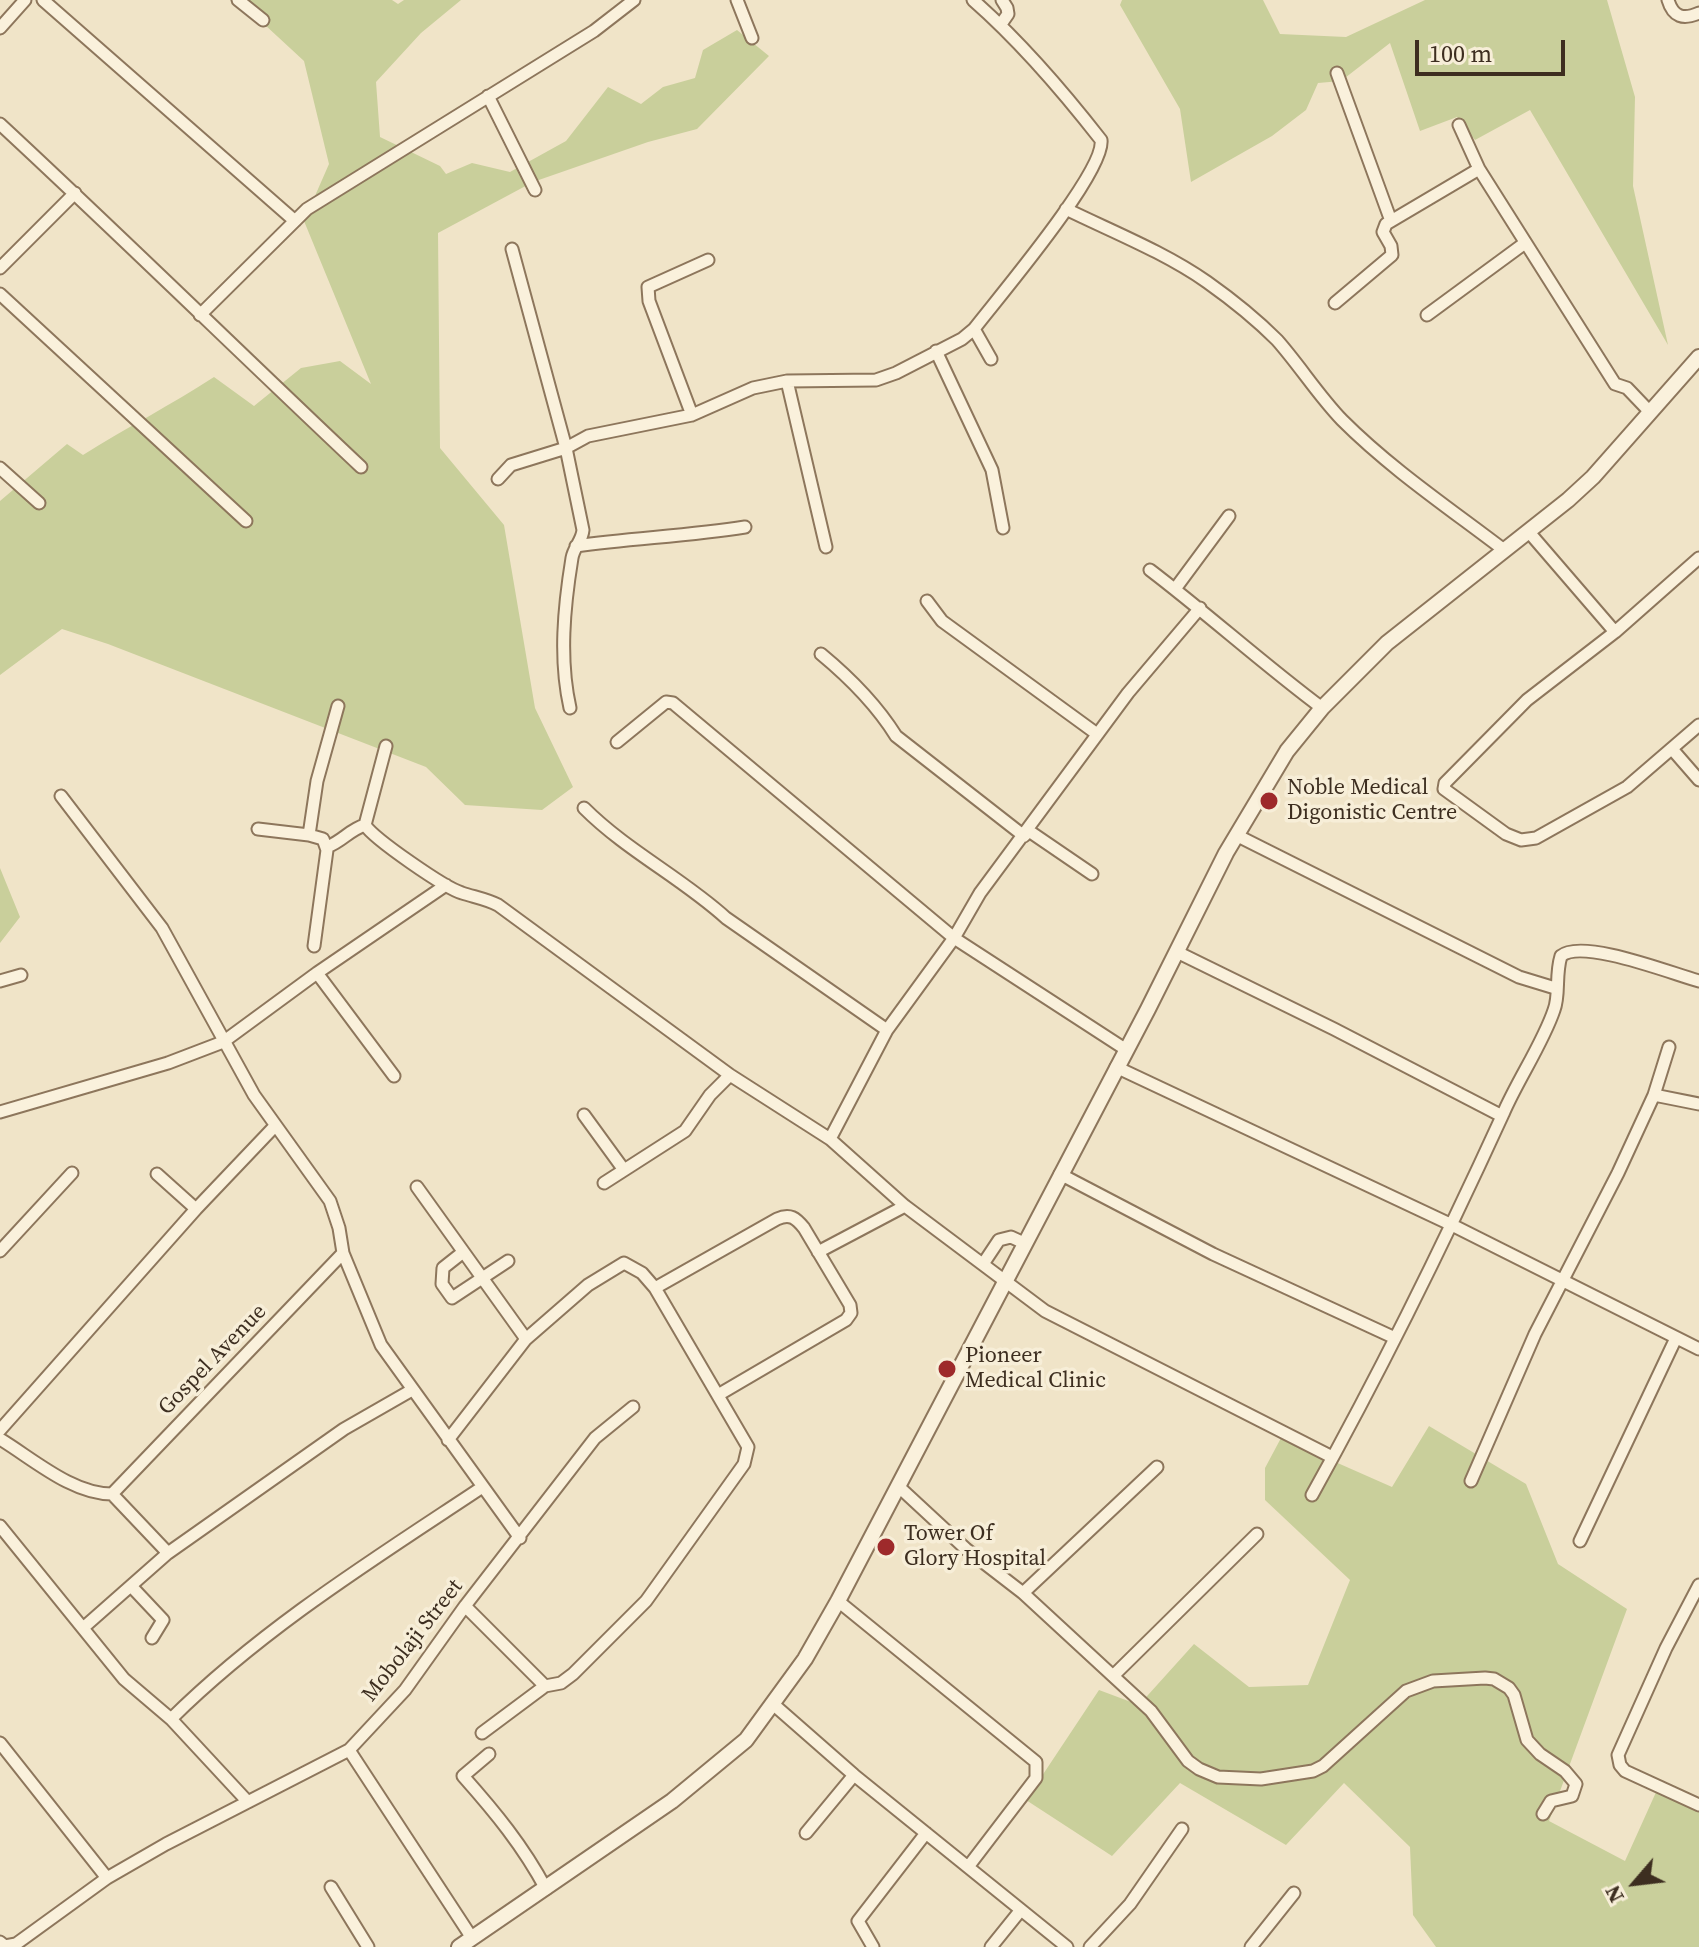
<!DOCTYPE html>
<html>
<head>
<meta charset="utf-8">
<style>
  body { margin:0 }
  #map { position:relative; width:1699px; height:1947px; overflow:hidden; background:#f0e4c8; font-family:"Source Serif 4",serif }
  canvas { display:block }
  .north { position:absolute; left:1595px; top:1843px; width:80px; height:80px; -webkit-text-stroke:6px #f7eed8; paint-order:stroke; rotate:242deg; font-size:22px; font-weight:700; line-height:32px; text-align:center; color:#3d2e20 }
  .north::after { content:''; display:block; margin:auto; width:28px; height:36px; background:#3d2e20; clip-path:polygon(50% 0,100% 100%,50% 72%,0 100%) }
  .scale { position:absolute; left:1415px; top:40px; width:150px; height:36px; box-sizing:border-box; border:4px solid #3d2e20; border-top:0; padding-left:10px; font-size:24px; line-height:28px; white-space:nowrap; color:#3d2e20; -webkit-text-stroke:6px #f7eed8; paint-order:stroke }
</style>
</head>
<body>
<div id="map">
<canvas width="1699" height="1947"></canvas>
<div class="north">N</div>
<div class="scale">100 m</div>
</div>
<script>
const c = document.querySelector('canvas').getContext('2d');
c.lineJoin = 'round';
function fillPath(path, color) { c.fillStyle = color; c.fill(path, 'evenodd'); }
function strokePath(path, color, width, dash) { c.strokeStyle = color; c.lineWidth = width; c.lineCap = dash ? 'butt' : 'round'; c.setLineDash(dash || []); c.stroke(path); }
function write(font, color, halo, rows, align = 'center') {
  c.font = font + ' "Source Serif 4",serif'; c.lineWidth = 7; c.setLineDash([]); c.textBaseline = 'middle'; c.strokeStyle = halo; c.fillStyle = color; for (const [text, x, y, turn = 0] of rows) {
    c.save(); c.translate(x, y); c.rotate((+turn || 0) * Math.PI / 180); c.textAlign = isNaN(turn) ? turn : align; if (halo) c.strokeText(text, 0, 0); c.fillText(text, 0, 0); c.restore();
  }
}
const green = new Path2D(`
  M238,0h154l6,4 6,-4h57l-40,33 -45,49 4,55 60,29 6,8 26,-11 38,9 56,-31 42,-54 33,17 22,-17 32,-9 8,-28 34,-20 32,26 -72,73 -49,13 -115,40 -95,51 2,215 64,77 31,183 38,79 -31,23 -77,-5 -39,-38 -318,-123 -46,-15 -62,46v-174l67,-57 16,11c43,-27 88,-50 131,-78l40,29 47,-38 39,-7 31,23 -67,-163 25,-57 -25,-103z
  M1122,0h141l17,34 66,3 79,-37h182l28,97 -2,89 35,159 -138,-235 -55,30 -18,-23 -37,14 -30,-88 -49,38 -23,2 -12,27 -34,26 -81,46 -11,-73 -60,-104z
  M0,868l20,49 -20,26z
  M1429,1426l97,58 32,80 69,45 -78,212 76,40 32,-71 42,14v143h-263l-23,-32 -3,-68 -66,-64 -58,62 -106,-62 -68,73 -86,-56 73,-110 40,15 55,-61 55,43 59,-2 42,-105 -85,-80v-32l16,-30 111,49z`);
const minor = new Path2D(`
  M43,0l252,221
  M238,0l25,20
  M737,0l15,38
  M1668,0c5,17 15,20 31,13
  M1001,24l7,-10 -1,-6 -5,-8
  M0,28l25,-28
  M1337,73l54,148
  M488,96l47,94
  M0,124c122,113 240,229 361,343
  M1459,125l20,44 136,215 12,4 22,23
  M1066,209c47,23 98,43 141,73 24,17 49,37 70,58 23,26 41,55 65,80 49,49 107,88 162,130
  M512,249l54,199 17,82c-1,11 -9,17 -11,28 -8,49 -13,101 -2,150
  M0,268l75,-75
  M0,294l246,227
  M1335,303l57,-48 -1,-9 -8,-14 3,-8 93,-55
  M200,315l107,-106 287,-178 40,-31
  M1427,315l98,-72
  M974,329l17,30
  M936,351l56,119 11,58
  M787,381l39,166
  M692,415l-43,-114 -1,-14 60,-27
  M0,468l39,35
  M498,479l13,-14 55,-17 22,-12 104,-21 61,-27 34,-7 89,-1 20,-7 66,-34 12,-10c23,-30 132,-158 127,-189 -39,-50 -80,-98 -128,-140
  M1528,531l87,101
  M576,546c57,-8 113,-10 169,-19
  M1699,558l-84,74 -88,68 -82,83 -1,6 62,45 15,6 15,-2 91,-51 72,-62
  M1150,570c59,45 113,94 172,138
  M1175,589l54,-73
  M927,601l15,20 155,113
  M821,654c29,24 55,50 75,82l128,100 5,-5 63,43
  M617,742l49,-40 7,1 281,235 171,111
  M1672,749l27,31
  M61,796l101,132 92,167 76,106 9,27 4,25 38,92 139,193
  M584,808c43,43 98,70 142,110l161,112
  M365,825c9,14 80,63 97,68 12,4 24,6 36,12l232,170 100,64 75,67 140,105 287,146
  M365,825l21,-79
  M258,829l51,6
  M1236,835l283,142 36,11
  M327,847c16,-6 22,-17 38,-22
  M314,946l13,-96 -4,-11 -14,-4 8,-54 21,-75
  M1177,952l157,77 168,87
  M317,973l77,103
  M0,981l21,-6
  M1669,1047l-15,48 45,9
  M1116,1067l336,158 247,124
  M0,1112l168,-49 55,-21 94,-69 129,-88
  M584,1115l40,55
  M830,1139l57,-109 67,-92 26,-45 148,-200 72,-85
  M157,1174l39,35
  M1060,1174l153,80 182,84
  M604,1183l81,-52 25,-36 20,-20
  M417,1187l109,152
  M0,1251l72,-78
  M818,1252l87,-46
  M462,1253l-19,15 -1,16 10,14 56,-37
  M983,1264l16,-24 12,-3 13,6
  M655,1288l122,-69c13,-6 19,-1 27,9l46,77 1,8 -5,7 -128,75
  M0,1430l196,-221 79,-83
  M0,1439c33,20 72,55 112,55l56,59
  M448,1440l78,-101 62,-54 36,-22 18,10 13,15 93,159 -4,17 -98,137 -73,73 -12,9 -16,3 -63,47
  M1471,1481l64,-147 83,-161 36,-78
  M898,1486l68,63 57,44 90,83 144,-142
  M112,1494l231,-241
  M1312,1495c69,-124 132,-252 191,-381 14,-33 40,-71 51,-104 6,-15 1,-35 7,-54 21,-18 112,18 138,25
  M0,1526l124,153 47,40 77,83
  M1580,1541l96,-203
  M1699,1585l-33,63 -48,107 2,10 5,6 74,34
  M131,1586l32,34 -11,18
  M1023,1593l134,-126
  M838,1601l198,161v16l-68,89
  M465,1606l80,80
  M83,1628l85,-75 176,-124 68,-39
  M1113,1676l38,35 37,50 11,8 19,8 43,2 52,-8 10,-5 83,-75 27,-10 52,-3 9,1 15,9 5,7 13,45 13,14 25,17 11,13 -4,12 -21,5 -8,13
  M773,1704l81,71 213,172
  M171,1719c92,-91 203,-160 310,-231
  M0,1743l107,135
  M349,1750l123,188
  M489,1754l-26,22c32,36 60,70 83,113
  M806,1833l48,-58
  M331,1887l37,60
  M0,1942l5,4 11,-2 91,-66 59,-34 183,-94 56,-60 60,-84 130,-168 38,-31
  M873,1947l-15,-26 68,-88
  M991,1947l29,-36
  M1090,1947l40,-43 52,-75
  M1251,1947l43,-54`);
const tertiary = new Path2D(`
  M459,1947l213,-146 74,-61 59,-81 33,-58 310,-592 78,-156 61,-102 35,-43 65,-65 181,-143 25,-23 106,-120`);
const markers = [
  [1269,801,10,"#9e2a2b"],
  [947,1369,10,"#9e2a2b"],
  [886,1547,10,"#9e2a2b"]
];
const poiNames = [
  ["Noble Medical",1287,788],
  ["Digonistic Centre",1287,813],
  ["Pioneer",965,1356],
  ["Medical Clinic",965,1381],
  ["Tower Of",904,1534],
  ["Glory Hospital",904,1559]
];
const streetNames = [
  ["Gospel Avenue",213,1360,-46],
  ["Mobolaji Street",413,1641,-52]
];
fillPath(green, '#c9cf9b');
strokePath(minor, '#8d765c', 15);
strokePath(tertiary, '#8d765c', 18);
strokePath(minor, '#faf1dc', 11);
strokePath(tertiary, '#faf1dc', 14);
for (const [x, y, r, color] of markers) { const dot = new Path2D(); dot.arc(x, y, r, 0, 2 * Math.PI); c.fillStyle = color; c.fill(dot); strokePath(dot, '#f7eed8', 3); }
write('22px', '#3d2e20', '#f7eed8', poiNames, 'left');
write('22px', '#3d2e20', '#f7eed8', streetNames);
</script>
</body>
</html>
